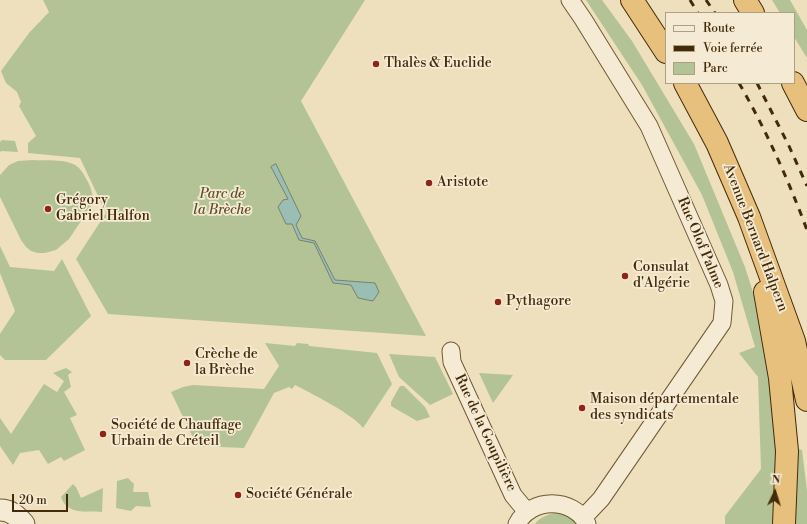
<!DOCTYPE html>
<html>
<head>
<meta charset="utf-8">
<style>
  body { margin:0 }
  #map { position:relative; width:807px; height:524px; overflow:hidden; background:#efe0bd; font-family:"Libre Bodoni",serif }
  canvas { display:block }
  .legend { position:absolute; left:665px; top:12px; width:130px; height:72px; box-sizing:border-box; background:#f5ebd4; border:1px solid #ae9e82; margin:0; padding:5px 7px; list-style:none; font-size:12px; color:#432a08 }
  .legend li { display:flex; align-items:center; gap:8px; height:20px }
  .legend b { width:20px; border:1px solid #ae9e82 }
  .north { position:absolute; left:755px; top:472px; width:40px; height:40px; -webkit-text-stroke:3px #f5ebd4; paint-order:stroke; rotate:4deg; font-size:11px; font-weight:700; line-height:16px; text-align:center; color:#432a08 }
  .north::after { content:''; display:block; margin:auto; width:14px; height:18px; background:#432a08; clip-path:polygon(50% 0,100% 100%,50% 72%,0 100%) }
  .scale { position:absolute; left:12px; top:494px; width:56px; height:18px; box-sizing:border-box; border:2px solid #432a08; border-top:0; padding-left:5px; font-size:12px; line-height:14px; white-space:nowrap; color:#432a08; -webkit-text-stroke:3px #f5ebd4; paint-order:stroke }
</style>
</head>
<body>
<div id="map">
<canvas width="807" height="524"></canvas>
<ul class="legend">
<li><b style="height:5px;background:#f5ebd4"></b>Route</li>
<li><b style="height:5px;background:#432a08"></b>Voie ferrée</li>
<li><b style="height:11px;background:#b3c395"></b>Parc</li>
</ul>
<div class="north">N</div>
<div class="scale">20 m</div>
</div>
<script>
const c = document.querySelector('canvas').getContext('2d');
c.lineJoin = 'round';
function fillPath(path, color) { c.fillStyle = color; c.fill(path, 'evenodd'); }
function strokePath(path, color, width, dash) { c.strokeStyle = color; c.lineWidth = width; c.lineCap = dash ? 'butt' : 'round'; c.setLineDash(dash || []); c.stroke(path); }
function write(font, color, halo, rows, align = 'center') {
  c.font = font + ' "Libre Bodoni",serif'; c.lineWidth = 3.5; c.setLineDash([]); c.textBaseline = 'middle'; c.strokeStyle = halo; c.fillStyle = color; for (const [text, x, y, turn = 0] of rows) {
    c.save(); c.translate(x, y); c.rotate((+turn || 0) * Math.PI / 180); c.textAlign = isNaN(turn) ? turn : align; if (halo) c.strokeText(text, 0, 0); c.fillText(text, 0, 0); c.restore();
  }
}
const green = new Path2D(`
  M43,0h322l-64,101 125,235 -318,-22 -32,-55 30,-46 -26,-55 -52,-5v-10l8,-7 -17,-30 2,-4 -4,-10 -11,-9 -5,-12 28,-38 20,-21z
  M586,0h16l30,41 62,103 51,123 11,35 17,80 4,82 -3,60h-49v-8l36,-47 -3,-92 -19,-24 16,-6 -22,-75 -31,-77 -60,-110z
  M772,0h18l17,30v28l-13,-21v-24h-14z
  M2,140l13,1 3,11 -17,-1 -1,2v-11z
  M33,160c14,1 36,-2 46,8 4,4 6,9 9,14 4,8 6,15 3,24l-22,33 -13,11 -11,3h-7l-7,-2 -5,-4 -5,-7 -21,-43v-22l9,-10 9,-4z
  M0,246l10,21 44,4 8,-12 29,57 -45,44h-41l-5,-5v-21l15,-23 -15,-38z
  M265,343l30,3 2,-3 11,1 1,2 68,7 15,31 -29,44c-10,-14 -51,-34 -68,-43l-3,4 -3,-2 -15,6 -30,55 -47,-2 -26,-54 12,-5 10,-2 71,4 15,-23z
  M389,354l46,3 18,37 -23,11 -31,-28z
  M66,368l6,4 -4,3 3,12 -7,5 13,23 -7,3 15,32 -21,11 -3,-4 -13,7 -9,-14 -19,3 -7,12 -13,-19v-28l11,16 33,-50 13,8 7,-11 -11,-8z
  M479,373l34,2 -20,28z
  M400,386h4l21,21 5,10 -13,4 -26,-15v-4z
  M798,449l4,1 5,40v34h-12z
  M128,478l6,6 -1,8h15l3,15 -15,-1 -5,5 -15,-3 1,-27z
  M73,484l3,3 5,11 22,-10 -1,24c-16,-1 -35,3 -41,-15z
  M555,513c10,1 16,4 23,11h-43c5,-7 12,-9 20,-11z`);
const water = new Path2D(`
  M276,164l25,52 -5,9 6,13 13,3 20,39 40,3 4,9 -6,9 -15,-3 -7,-13 -18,-2 -19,-40 -15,-3 -7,-16h-6l-8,-17 5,-7 5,-1 -17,-32z`);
const minor = new Path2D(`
  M570,0l13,19 66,107 70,159 5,16 -2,22 -121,176 -18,19
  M451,351l1,11 61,133 14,17
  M517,524c14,-27 56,-27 70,0`);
const tertiary = new Path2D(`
  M0,510c11,0 17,6 24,14`);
const trunk = new Path2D(`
  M632,0l34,52
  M745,0l8,13
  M685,83l32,60 32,74 45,124 13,59
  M793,83l14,27
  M765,292l15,86 7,73 -3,73`);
const rail = new Path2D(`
  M690,0l8,13
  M706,0l9,13
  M739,83c27,47 49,96 68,147
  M757,83l32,63 18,40`);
const markers = [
  [376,64,4,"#8f2418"],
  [429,183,4,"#8f2418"],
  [48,209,4,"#8f2418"],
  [625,276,4,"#8f2418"],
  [498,302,4,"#8f2418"],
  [187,363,4,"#8f2418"],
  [582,408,4,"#8f2418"],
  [103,434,4,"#8f2418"],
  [238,495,4,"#8f2418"]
];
const poiNames = [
  ["Thalès & Euclide",384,64],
  ["Aristote",437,183],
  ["Grégory",56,201],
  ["Gabriel Halfon",56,217],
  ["Consulat",633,268],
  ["d'Algérie",633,284],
  ["Pythagore",506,302],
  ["Crèche de",195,355],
  ["la Brèche",195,371],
  ["Maison départementale",590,400],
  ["des syndicats",590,416],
  ["Société de Chauffage",111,426],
  ["Urbain de Créteil",111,442],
  ["Société Générale",246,495]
];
const parkNames = [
  ["Parc de",222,195],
  ["la Brèche",222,211]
];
const streetNames = [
  ["Avenue Bernard Halpern",755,238,69],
  ["Rue Olof Palme",700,243,67],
  ["Rue de la Goupilière",485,433,65]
];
fillPath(green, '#b3c395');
fillPath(water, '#9abdb4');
strokePath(water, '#77826f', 1);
strokePath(minor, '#6e5835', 19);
strokePath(tertiary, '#6e5835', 23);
strokePath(trunk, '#432a08', 24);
strokePath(minor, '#f5ebd4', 17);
strokePath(tertiary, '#f5ebd4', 21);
strokePath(trunk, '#e8c07e', 22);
strokePath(rail, '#432a08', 3, [7, 7]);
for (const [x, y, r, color] of markers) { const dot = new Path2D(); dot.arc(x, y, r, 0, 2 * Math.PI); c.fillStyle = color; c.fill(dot); strokePath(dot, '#f5ebd4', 1.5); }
write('14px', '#432a08', '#f5ebd4', poiNames, 'left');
write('italic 14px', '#5f502b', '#f5ebd4', parkNames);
write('14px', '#432a08', '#f5ebd4', streetNames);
</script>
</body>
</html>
